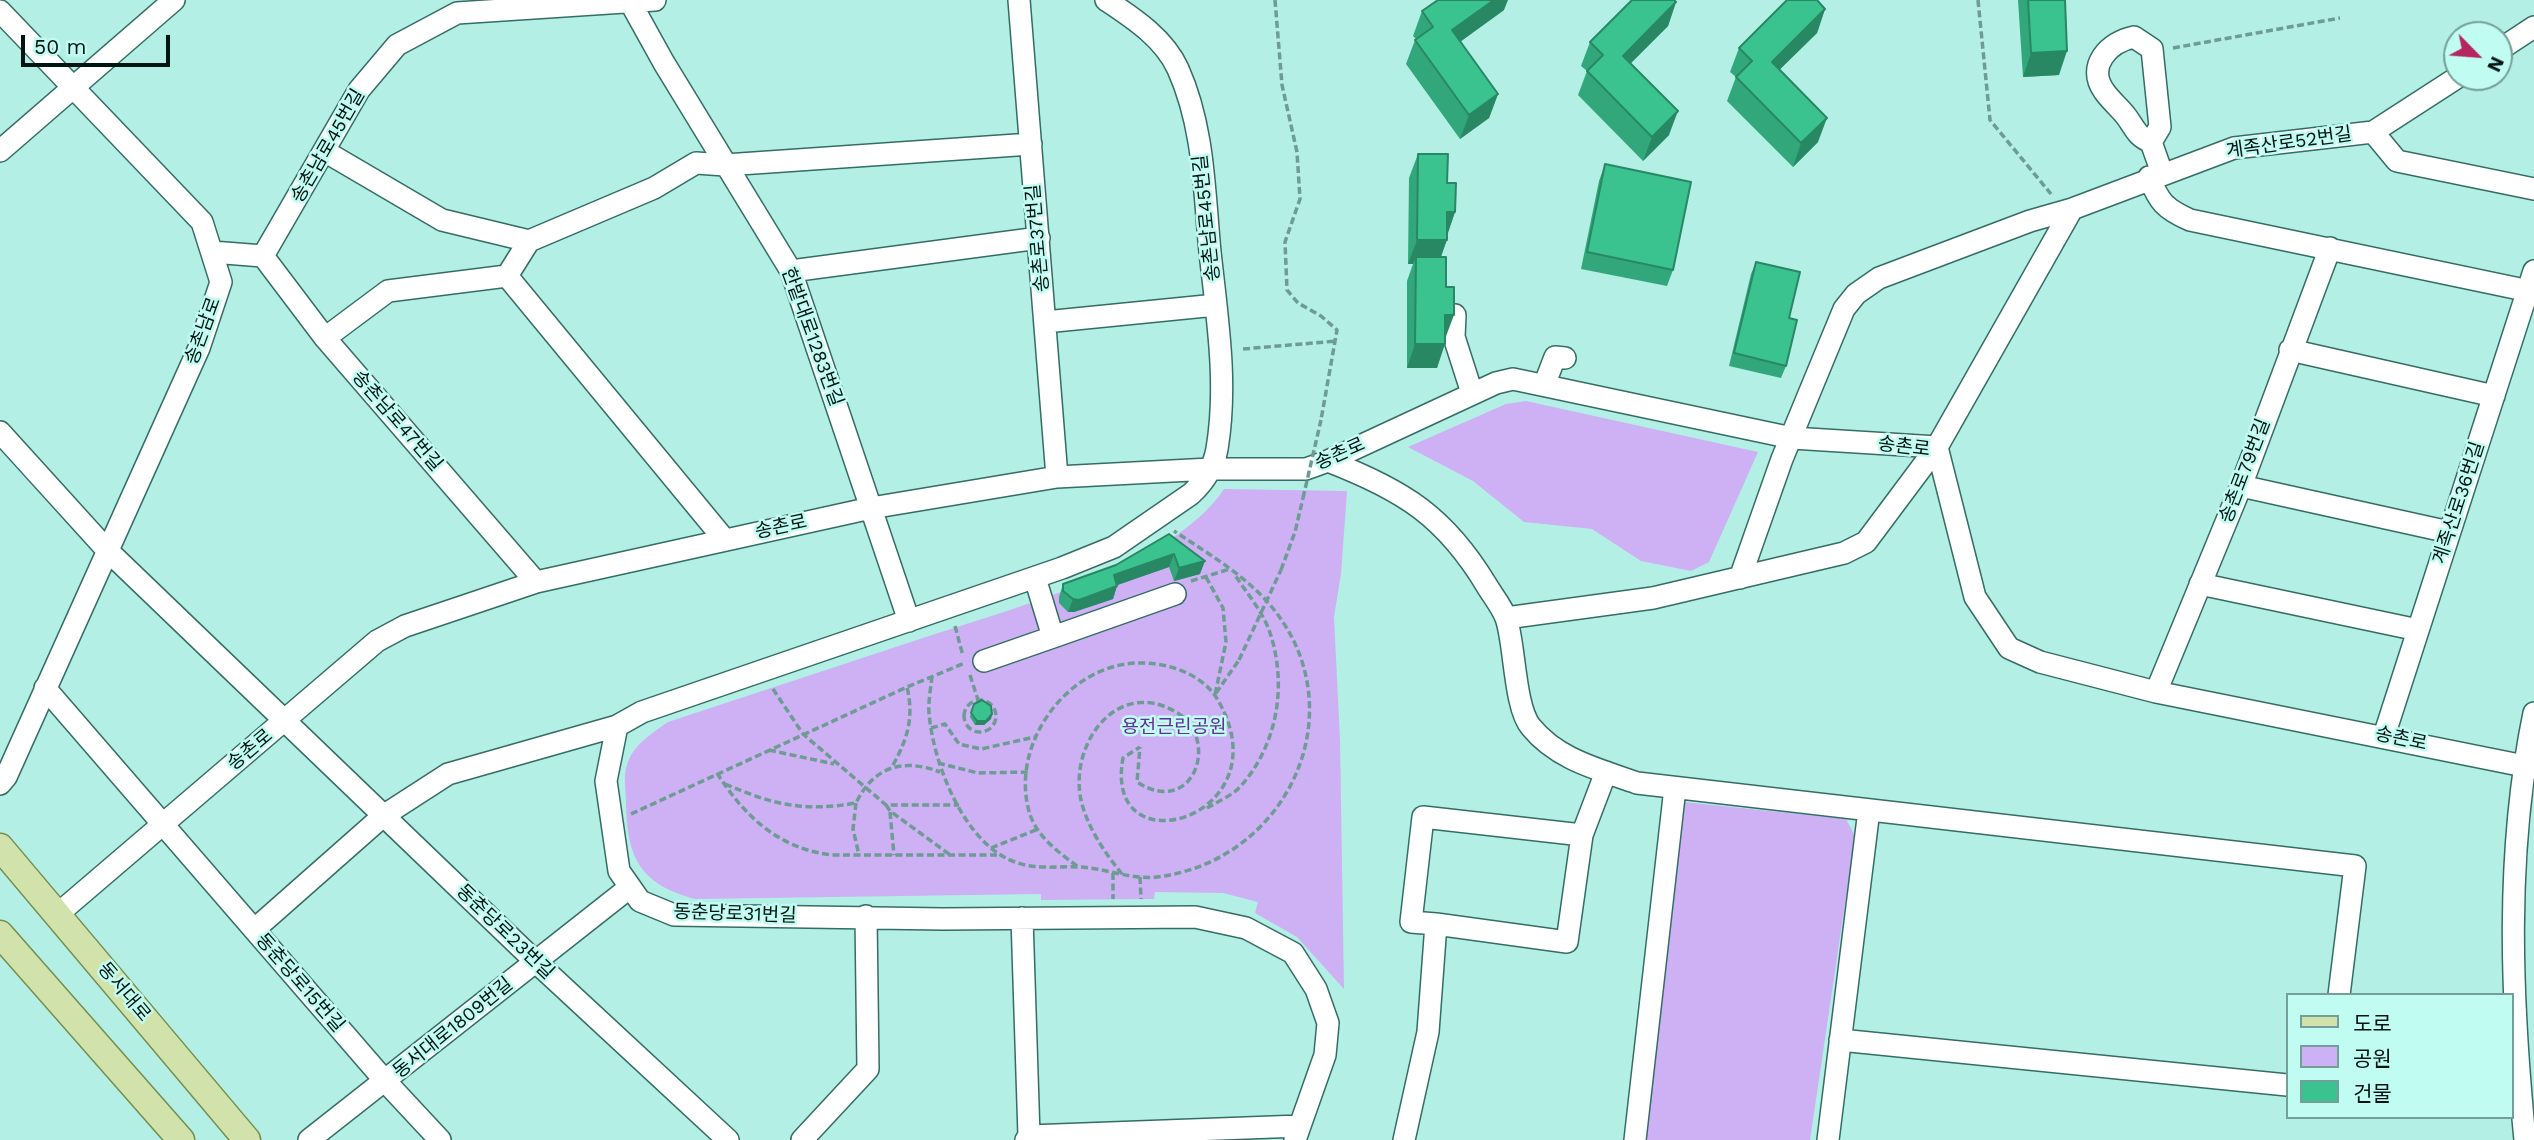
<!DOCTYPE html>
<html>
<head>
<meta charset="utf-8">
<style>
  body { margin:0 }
  #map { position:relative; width:2534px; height:1140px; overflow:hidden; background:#b3efe5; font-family:"Work Sans","Noto Sans KR",sans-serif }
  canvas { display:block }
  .legend { position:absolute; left:2286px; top:993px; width:228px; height:126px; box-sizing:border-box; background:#c0fcf2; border:2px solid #739f98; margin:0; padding:9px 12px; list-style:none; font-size:21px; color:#001411 }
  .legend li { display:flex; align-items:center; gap:14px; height:35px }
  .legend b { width:35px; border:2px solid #739f98 }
  .north { position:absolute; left:2443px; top:21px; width:70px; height:70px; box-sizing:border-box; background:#c0fcf2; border:2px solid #739f98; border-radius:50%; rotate:115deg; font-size:19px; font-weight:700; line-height:28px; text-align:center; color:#001411 }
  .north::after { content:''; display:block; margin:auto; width:24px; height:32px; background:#b4265d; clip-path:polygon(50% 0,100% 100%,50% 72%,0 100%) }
  .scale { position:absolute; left:21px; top:35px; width:149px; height:32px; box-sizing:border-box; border:4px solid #001411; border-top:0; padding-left:9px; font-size:21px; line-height:24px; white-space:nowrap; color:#001411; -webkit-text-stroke:5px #c0fcf2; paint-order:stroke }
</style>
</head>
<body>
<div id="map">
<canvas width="2534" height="1140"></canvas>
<ul class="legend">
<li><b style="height:9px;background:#d1e2aa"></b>도로</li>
<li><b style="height:19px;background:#cdb1f4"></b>공원</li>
<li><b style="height:19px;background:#3ac28f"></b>건물</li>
</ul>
<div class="north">N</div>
<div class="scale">50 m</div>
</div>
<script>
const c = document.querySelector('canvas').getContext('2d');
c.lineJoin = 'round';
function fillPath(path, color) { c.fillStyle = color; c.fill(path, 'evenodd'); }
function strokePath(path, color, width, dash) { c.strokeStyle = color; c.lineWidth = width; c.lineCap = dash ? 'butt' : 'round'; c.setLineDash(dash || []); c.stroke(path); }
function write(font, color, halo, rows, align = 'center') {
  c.font = font + ' "Work Sans","Noto Sans KR",sans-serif'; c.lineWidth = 5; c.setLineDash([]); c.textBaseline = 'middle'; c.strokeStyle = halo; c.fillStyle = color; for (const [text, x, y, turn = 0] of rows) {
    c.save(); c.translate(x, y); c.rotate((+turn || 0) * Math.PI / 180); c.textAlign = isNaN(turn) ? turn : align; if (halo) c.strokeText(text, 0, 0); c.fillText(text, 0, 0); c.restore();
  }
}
const green = new Path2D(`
  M1526,401l232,51 -49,110 -18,9 -50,-10 -49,-32 -68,-7 -51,-41 -65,-34 98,-43z
  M1224,489l123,2 -6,83 -7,43 6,123 4,249 -47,-52 -42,-24 3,-11 -35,-9 -68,-1 -1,7 -113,1v-6l-346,5c-55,-15 -68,-41 -69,-96 0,-11 -3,-28 1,-38 5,-19 25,-32 41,-43 84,-28 168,-55 252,-83 87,-29 253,-72 304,-150z
  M1684,802l162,17 9,17 -45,304h-169z`);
const path = new Path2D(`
  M1275,0l7,85 15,67 3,47 -15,43 2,48 11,13 23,13 16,14 -16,90
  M1978,0l12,120 61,74
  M2173,48l167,-30
  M1243,349l94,-8
  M1281,570l14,-38 8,-34
  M1206,577l17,31 3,34 -11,53
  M1191,581l39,-12
  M955,626l8,30
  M970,675l8,25
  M932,676c-1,12 -4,25 -3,37 4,50 35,131 86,149 21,8 43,4 64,5 26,1 52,13 78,10 131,-16 201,-167 114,-271 -26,-31 -64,-53 -97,-75
  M773,689l30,45 83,71h73
  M1216,693l23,-33
  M964 716a16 16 0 1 1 32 0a16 16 0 1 1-32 0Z
  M931,728l14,-4 14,20 22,5 54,-12
  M769,750l65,14
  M938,763l40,10 50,-1
  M893,765c15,-27 21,-48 14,-78
  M717,773c27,43 62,76 115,82h168
  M725,784c49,21 78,28 131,19 18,-37 47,-45 84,-31
  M856,803l-3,26 6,26
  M886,805l4,6 59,43
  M1207,808c10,-6 24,-12 32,-20 39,-42 49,-105 30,-158 -7,-19 -23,-38 -34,-55
  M890,812l4,43
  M631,814l276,-127 58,-24
  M991,848l47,-19
  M1077,866c-19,-14 -42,-31 -48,-55 -19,-68 39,-146 108,-148 31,-1 67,11 82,39 65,116 -117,169 -96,56l17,-11
  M1113,873v26
  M1122,874c-17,-21 -35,-47 -41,-74 -12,-55 35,-123 95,-88 45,26 18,107 -39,70l3,-35
  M1140,877l1,22`);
const minor = new Path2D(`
  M629,0l35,63 127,208 118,350
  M1019,0l38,477
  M1106,0c27,18 58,38 72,69 26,58 26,120 32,183 7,65 18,131 7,197 -3,17 -13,33 -26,45l-77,53 -52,21 -420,144 -25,14 -11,55 13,90 21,30 34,14 269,4 252,-2 51,11 47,25 23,36 12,34 -3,32 -30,85
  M0,11l202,211 19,60 -22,66 -193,429 -6,7
  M2499,50l35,-23
  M2373,132l24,29 137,28
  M2151,142l9,-15 -8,-78 -18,-12c-25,5 -48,29 -30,54 6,9 15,16 22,25 9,12 10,20 25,26l11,31
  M0,151l174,-151
  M326,152l116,68 87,21
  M2149,177c10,25 16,32 41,43l344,72
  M212,252l51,4 96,-166 38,-45 60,-32 198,-13
  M263,256l62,82 211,244
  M791,271l248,-33
  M507,276l22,-35 125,-53 42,-25 29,2 306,-21
  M507,276l217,263
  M1455,315l-1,22 18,56
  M1045,322l171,-17
  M325,338l63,-47 119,-15
  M2290,350l204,46
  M1545,383l10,-26 10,1
  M0,432l107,118 429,412 192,178
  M1937,447l38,150 34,51 31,14 116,30 378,76
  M1328,461c75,29 117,55 159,125 6,10 15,21 19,32 9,25 8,89 25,109 27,33 67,42 106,56l718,83 -16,129
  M2241,486l208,46
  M1740,578l42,-119 62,-150 12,-15 23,-16 151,-57 42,-12
  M2200,584l218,46
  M1506,618l147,-20 191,-45 22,-11 71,-95 135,-238 162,-61 139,-16 85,-55
  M1053,637l122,-43
  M984,661l69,-24 -18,-59
  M45,688l341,394 54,58
  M2156,692l85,-206 89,-238
  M2384,736l150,-465
  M59,913l318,-272 28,-15 131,-44 335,-74 186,-31 153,-8h96l22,-8 168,-78 17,-4 279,59 145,9
  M1022,918l7,218
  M1436,924l-25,-2 12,-105 159,18
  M255,929l128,-113 65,-42 169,-48
  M1840,1040l447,45
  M309,1140l320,-252
  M802,1140l66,-71 -2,-153
  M1026,1140l3,-4 271,-10
  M1404,1140l24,-108 8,-108 131,18 15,-107 24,-63
  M1635,1140l40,-352
  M1828,1140l41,-330
  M2525,1140c-14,-142 -20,-286 9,-427`);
const major = new Path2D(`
  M0,847l247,293
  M0,934l181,206`);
const pathBridge = new Path2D(`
  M1303,498l18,-78
  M1239,660l42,-90`);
const wall = new Path2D(`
  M2018,0h47l-6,75 -36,2z
  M1676,2l-8,24 -38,38 39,71 -26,26 -65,-66 9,-24 -6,-5 9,-24z
  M1825,9l-8,24 -38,37 39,72 -25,25 -66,-66 9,-24 -6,-5 9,-24z
  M1504,10l-44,32 38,52 -9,24 -29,21 -54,-75 9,-24 1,-1 -3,-3 9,-25z
  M1418,154l29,29 8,29 -8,22 -6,23 4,81 -8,30h-30v-87l6,-17h-5l1,-86z
  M1605,164l68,106 -6,16 -86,-17 18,-88z
  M1756,262l33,56 -3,48 -5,12 -52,-12 22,-92z
  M1169,534l31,40 -26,7 -5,-14 -52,18 -4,14 -39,13h-6l-9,-9v-6l4,-13 53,-19z
  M974,704l18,10 -1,5 -7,6h-9l-5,-8z`);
const shadedWall = new Path2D(`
  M1494,0h14l-4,10 -61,44 9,-24z
  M1676,2l-8,24 -54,54 9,-24z
  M1825,9l-8,24 -54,53 9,-24z
  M2067,51l-8,24 -36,2 8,-24z
  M1498,94l-9,24 -29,21 9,-24z
  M1678,111l-9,24 -26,26 9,-24z
  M1827,118l-9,24 -25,25 8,-24z
  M1447,212h8l-8,24z
  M1417,240h30l-9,25 -22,-8 -3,7h-5z
  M1445,315h9l-9,24z
  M1415,344h30l-8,24h-30z
  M1174,554l-5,13 -60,21 5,-13z
  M1205,561l-5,13 -26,7 5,-13z
  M1117,586l-4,13 -39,13h-6l5,-13z
  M992,714l-1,5 -7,6h-9l2,-4z`);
const building = new Path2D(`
  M1438,0h56l-42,30 46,64 -29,21 -54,-75 18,-13 -11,-16z
  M1632,0h42l2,2 -53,54 55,55 -26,26 -65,-66 16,-16 -13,-13z
  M1787,0h30l8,9 -53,53 55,56 -26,25 -65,-66 16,-16 -13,-13z
  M2028,0h37l2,51 -36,2z
  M1418,154h30l-1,29h9l-1,29h-8v28h-30z
  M1605,164l86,18 -18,88 -86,-18z
  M1416,257h30v30h8v28h-9v29h-30z
  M1756,262l44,10 -11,46 8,2 -11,46 -52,-13z
  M1169,534l36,27 -26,7 -5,-14 -60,21 3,11 -38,14 -6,-1 -10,-8v-7l53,-19z
  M982,700l9,6 1,8 -6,7h-9l-6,-8 3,-9z`);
const streetNames = [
  ["계족산로52번길",2289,143,-8],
  ["송촌남로45번길",328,146,-60],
  ["송촌남로45번길",1207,218,-96],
  ["송촌로37번길",1038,238,-95],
  ["송촌남로",203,331,-70],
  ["한밭대로1283번길",812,337,70],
  ["송촌남로47번길",397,421,49],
  ["송촌로",1904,447,7],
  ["송촌로",1340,454,-24],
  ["송촌로79번길",2245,471,-69],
  ["계족산로36번길",2459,503,-72],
  ["송촌로",781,527,-12],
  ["송촌로",2401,739,12],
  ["송촌로",250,750,-40],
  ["동춘당로31번길",735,914,2],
  ["동춘당로23번길",505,932,44],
  ["동춘당로15번길",300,983,49],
  ["동서대로",124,992,50],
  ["동서대로1809번길",453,1028,-39]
];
const parkNames = [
  ["용전근린공원",1174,727]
];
fillPath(green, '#cdb1f4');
strokePath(minor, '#346d65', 24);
strokePath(major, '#748e4f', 29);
strokePath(path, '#6e9b93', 3.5, [7, 3.5]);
strokePath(minor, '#fff', 21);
strokePath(major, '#d1e2aa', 26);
strokePath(pathBridge, '#6e9b93', 3.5, [7, 3.5]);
fillPath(wall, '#32a77b');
fillPath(shadedWall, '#298864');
fillPath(building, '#3ac28f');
strokePath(building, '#298864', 2);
write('19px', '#001411', '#c0fcf2', streetNames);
write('19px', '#652d9a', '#c0fcf2', parkNames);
</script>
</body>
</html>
